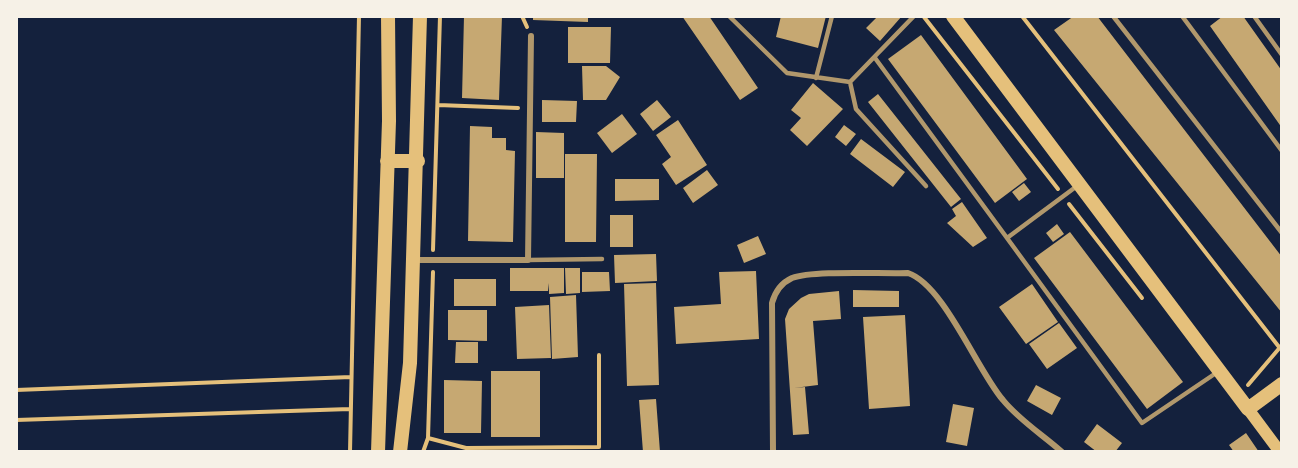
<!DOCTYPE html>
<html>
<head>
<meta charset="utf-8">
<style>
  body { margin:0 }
  #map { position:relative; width:1298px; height:468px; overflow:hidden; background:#14213d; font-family:Literata,serif }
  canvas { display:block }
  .frame { position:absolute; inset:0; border:18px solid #f6f1e7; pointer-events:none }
</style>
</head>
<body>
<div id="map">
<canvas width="1298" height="468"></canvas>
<div class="frame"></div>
</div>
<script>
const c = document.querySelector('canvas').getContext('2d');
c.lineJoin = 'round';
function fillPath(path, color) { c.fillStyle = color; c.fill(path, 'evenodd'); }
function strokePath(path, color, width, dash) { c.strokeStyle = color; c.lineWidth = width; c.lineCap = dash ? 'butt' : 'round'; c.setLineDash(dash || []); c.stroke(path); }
const building = new Path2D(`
  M464,16h38l-3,84 -37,-2z
  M533,16h55v6l-55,-2z
  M682,16h27l49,72 -18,12z
  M781,16h45l-8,32 -42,-11z
  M878,16h24l-22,25 -14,-13z
  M1074,16h23l185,241v56l-228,-283z
  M1223,16h20l39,55v57l-72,-102z
  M568,27h43l-1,36h-42z
  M921,35l106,144 -32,24 -107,-144z
  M582,66h24l14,11 -14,23h-23z
  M813,83l30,26 -36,37 -17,-16 11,-12 -10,-8z
  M878,94l83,105 -10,8 -83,-105z
  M542,100l35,1 -1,21h-34z
  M657,100l14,17 -18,14 -13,-17z
  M622,114l15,20 -25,19 -15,-20z
  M678,120l29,45 -31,20 -14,-21 9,-7 -15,-22z
  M844,125l12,9 -10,12 -11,-9z
  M470,126l22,1v11h14v12l9,1 -2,91 -45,-1z
  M536,132l28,1v45h-28z
  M861,139l44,33 -12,15 -43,-33z
  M565,154h32l-1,88h-31z
  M707,170l11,15 -25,18 -10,-15z
  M615,179h44v21l-44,1z
  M1024,183l7,9 -12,9 -7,-9z
  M962,202l25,36 -14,9 -26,-24 9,-7 -4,-7z
  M610,215h23v32h-23z
  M1057,224l7,10 -11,8 -7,-9z
  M1070,232l113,150 -36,27 -113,-151z
  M758,236l8,18 -22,9 -7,-18z
  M656,254l1,27 -42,2 -1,-28z
  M510,268h54v25l-15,1v-11l-1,8h-38z
  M565,268h15v25l-14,1z
  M756,271l3,68 -83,5 -2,-37 47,-3 -2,-32z
  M582,272h27l1,19 -28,1z
  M454,279h42v27h-42z
  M656,283l3,102 -32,1 -3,-102z
  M1032,284l26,38 -32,22 -27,-37z
  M853,290l46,1v16h-46z
  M839,291l2,28 -28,2 5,64 -24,3 11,-1 4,47 -16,1 -8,-116 4,-10 12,-11 8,-4z
  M576,295l2,62 -26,2 -2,-62z
  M549,305l2,53 -34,1 -2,-52z
  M448,310h39v31l-39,-1z
  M905,315l5,91 -41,3 -6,-92z
  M1059,323l18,25 -30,21 -18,-25z
  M456,342h22v21h-23z
  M491,371h49v66h-49z
  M444,380l38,1 -1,52h-37z
  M1036,385l25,13 -9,17 -25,-14z
  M656,399l4,53h-17l-4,-52z
  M953,404l21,4 -7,38 -21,-4z
  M1097,424l25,19 -7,9h-18l-13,-10z
  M1246,433l13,19h-25l-5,-7z`);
const path = new Path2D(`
  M522,16l5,11
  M1022,16l257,331
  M924,17l134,172
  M438,105l80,3
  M1069,204l73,94
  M433,250l7,-234
  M1248,385l34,-40
  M16,390l335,-13
  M16,420l334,-11
  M428,438l38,10 133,-1v-92
  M350,452l9,-436
  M423,452l5,-14 5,-166`);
const service = new Path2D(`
  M729,16l58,57 63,9 64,-66
  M1113,16l169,217
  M1182,16l100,135
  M1254,16l28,39
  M875,58l132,180 70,-52
  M816,78l16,-62
  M850,82l6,27 70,77
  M1007,238l135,185 77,-52
  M528,260l74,-1`);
const minor = new Path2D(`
  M414,260h114l3,-224
  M773,452l-1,-149c3,-11 9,-20 20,-25 21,-8 89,-4 116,-5 36,12 69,97 95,127 16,20 40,35 59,52`);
const secondary = new Path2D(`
  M1248,409l32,43`);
const primary = new Path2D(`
  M953,16l295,393 34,-25
  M387,161h31
  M378,452l11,-331 -1,-105
  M400,452l10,-89 10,-347`);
fillPath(building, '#c6a872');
strokePath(path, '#e5c07b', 4);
strokePath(service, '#b1986c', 4.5);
strokePath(minor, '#b1986c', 6);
strokePath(secondary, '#e5c07b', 12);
strokePath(primary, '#e5c07b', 14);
</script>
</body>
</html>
